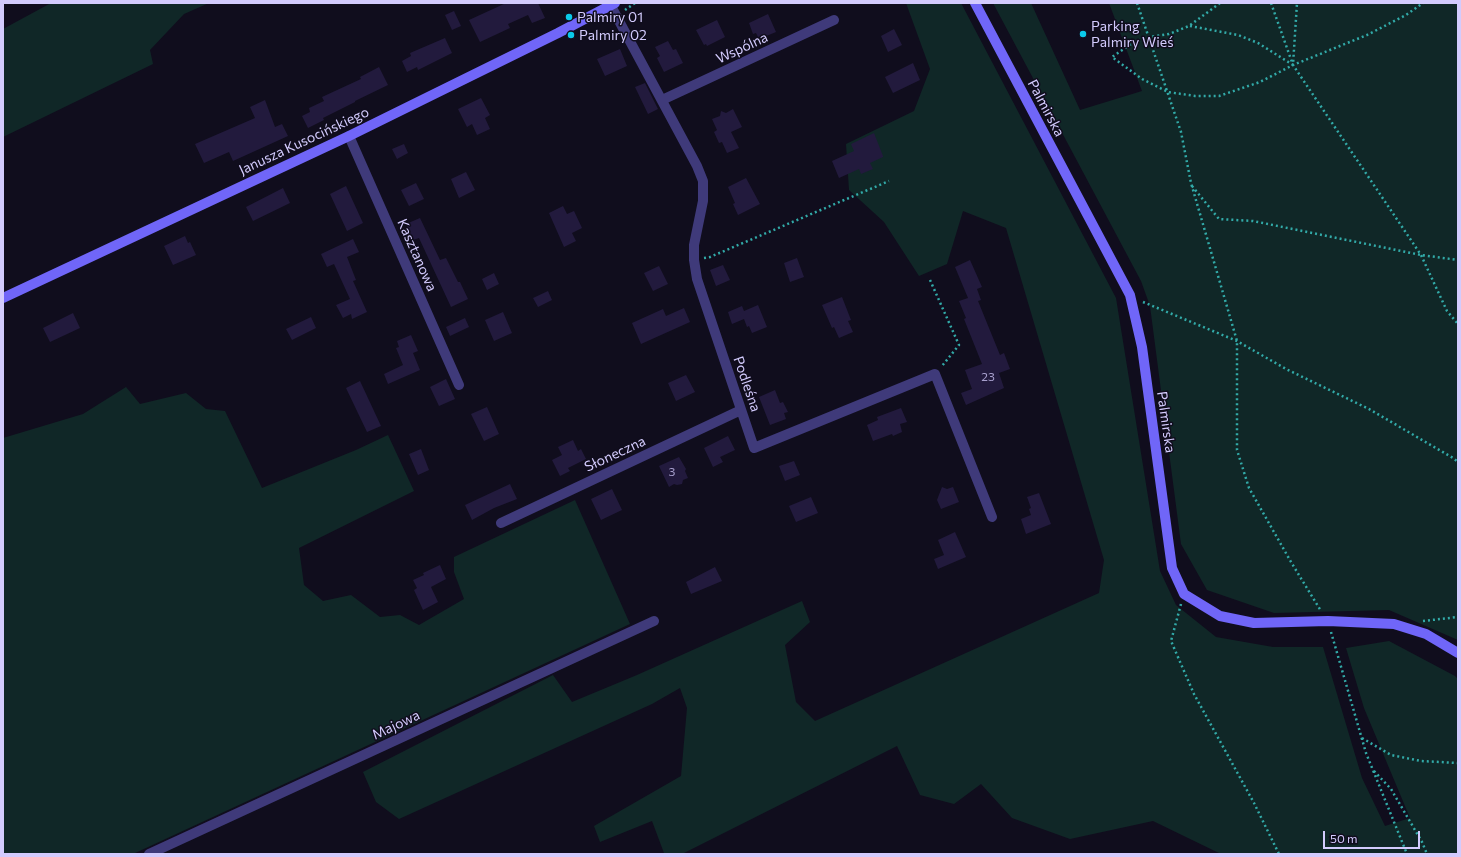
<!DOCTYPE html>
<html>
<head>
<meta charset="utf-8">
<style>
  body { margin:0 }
  #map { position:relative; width:1461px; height:857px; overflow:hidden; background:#100d1d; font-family:Commissioner,sans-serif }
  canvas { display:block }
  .frame { position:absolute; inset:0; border:4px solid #d3cbfd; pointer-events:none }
  .scale { position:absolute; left:1323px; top:831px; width:97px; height:18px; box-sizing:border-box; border:2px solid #d3cbfd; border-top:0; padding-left:5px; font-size:12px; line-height:14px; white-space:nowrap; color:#d3cbfd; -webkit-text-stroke:3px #100d1d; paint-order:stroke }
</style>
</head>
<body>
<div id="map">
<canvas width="1461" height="857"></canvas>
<div class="frame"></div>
<div class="scale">50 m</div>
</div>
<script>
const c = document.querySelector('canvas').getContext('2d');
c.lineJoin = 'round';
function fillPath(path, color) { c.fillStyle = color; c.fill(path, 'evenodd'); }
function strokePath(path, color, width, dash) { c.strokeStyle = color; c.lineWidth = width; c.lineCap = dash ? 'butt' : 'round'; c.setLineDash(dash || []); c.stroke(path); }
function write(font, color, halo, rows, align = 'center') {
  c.font = font + ' Commissioner,sans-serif'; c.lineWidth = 3; c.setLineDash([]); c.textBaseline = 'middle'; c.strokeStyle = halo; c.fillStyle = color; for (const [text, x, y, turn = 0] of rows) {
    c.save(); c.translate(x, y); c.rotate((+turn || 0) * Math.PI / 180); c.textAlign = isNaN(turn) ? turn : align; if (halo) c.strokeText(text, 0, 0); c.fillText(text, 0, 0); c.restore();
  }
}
const green = new Path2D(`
  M51,3h158l-25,11 -34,36 3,14 -150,73v-108z
  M906,3h55l155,295 44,273 16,34 40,32 57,10h50l39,131 23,48 25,-8 -46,-110 -18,-60 43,-7 66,35 3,3v175h-237l-68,-33 -83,18 -58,-21 -31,-34 -27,20 -34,-9 -23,-49 -213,107h-20l-12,-32 -52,21 -6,-16 87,-50 6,-68 -7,-20 -28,16 -253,115 -23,-17 -13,-30 190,-97 19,27 65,-27 165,-74 8,21 -25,23 11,57 19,19 284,-128 5,-33 -98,-332 -43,-17 -16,53 -28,12 -35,-54 -35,-32 -3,-46 68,-33 16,-42z
  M993,3h38l49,107 62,-19 -33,-88h349v637l-69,-30 -115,3 -67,-23 -26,-46 -31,-238 -9,-25z
  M126,387l14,17 46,-11 20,16 19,2 37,77 94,-38 32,-15 26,56 -115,57 5,37 19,16 28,-6 29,22 20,-2 19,10 45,-26 -10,-27v-15l121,-57 55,124 -497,230h-130v-416l80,-24z`);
const building = new Path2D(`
  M506,3h32l7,15 -13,5 -4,-8 -20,9 2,4 -30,14 -11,-22z
  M454,11l7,15 -9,4 -7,-15z
  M768,14l8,18 -17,7 -3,-6 -3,1 -4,-11z
  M717,20l8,17 -18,9 -1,-2 -2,1 -8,-15z
  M894,29l8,16 -14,7 -7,-16z
  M445,38l7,15 -34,17 -1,-3 -10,5 -5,-11 9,-5 -1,-3z
  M668,41l5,9 3,-1 7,14 -19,9 -7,-14 3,-2 -5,-9z
  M620,49l7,17 -22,10 -8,-17z
  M913,63l7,17 -27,13 -8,-16z
  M379,67l9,18 -33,16v1l-32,16 1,2 -16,8 -6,-12 8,-4 -1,-4 15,-7 -2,-4 39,-18 -1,-2z
  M645,83l13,26 -10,5 -13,-27z
  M481,98l9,17 -5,3 5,11 -13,6 -5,-11 -5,3 -9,-18z
  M265,100l10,27 7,-3 6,12 -55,25 -4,-9 -25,11 -9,-19 60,-26 -5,-11z
  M733,109l9,18 -11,5 8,16 -12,5 -5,-11 -3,1 -5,-11 3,-2 -5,-11 8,-3 1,-5 5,2z
  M874,133l9,23v1l-13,6 3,6 -12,5 -2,-5 -20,9 -7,-17 22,-10 -3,-7z
  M404,144l4,9 -11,6 -5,-10z
  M466,172l9,18 -16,8 -8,-19z
  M746,178l14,26 -22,11 -5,-11 2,-1 -7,-16z
  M416,183l8,16 -15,7 -8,-16z
  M346,186l17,37 -16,8 -17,-37z
  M283,188l7,15 -37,18 -7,-14z
  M563,206l4,8 7,-3 8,17 -10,5 4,8 -12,6 -15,-34z
  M420,218l20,42 6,-2 12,24h2l8,17 -17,8 -32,-69 -6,2 -7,-16z
  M185,236l3,7 2,-1 6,13 -23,10 -9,-19z
  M353,239l6,13 -12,5 9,23 -3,1 14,31 -15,7 -1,-5 -8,4 -7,-13 14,-6 -16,-35 -7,3 -6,-13z
  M797,258l7,19 -14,5 -6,-19z
  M970,260l12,27 -5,2 4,11 -3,1 22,54 4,-2 6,16 -11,4 5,15 -38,17 -5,-12 11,-4 -7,-19 17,-6 -18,-45 2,-1 -7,-17 9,-3 -13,-31z
  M723,265l7,15 -14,6 -6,-16z
  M659,266l9,18 -15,7 -9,-18z
  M494,273l5,11 -12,6 -5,-11z
  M548,291l4,9 -14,7 -5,-9z
  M842,297l9,23 -3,1 5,11 -14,6 -5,-11 -2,1 -10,-23z
  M758,305l9,22 -15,6 -3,-7 -2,1 -3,-8 -12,5 -4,-12 14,-6 2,5z
  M684,308l6,14 -49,22 -9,-21 31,-14 3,7z
  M503,312l9,21 -18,8 -9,-21z
  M73,313l7,15 -30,14 -7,-14z
  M311,317l5,11 -24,12 -6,-11z
  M465,318l4,9 -19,9 -4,-9z
  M411,335l7,16 -5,2 7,17 -32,14 -4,-10 19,-9 -7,-17 3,-1 -2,-6z
  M686,375l9,17 -19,9 -8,-18z
  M446,379l9,20 -16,7 -9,-19z
  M360,381l21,45 -14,6 -21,-44z
  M775,390l5,13 3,-1 5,10 -4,1 2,6 -16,6 -11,-28z
  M487,407l12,27 -15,7 -13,-27z
  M901,408l6,14 -7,2 2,8 -9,4 -1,-2 -19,7 -6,-16 11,-5 -1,-3z
  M728,436l7,14 -15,7 3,5 -10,5 -9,-19z
  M573,440l5,11 3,-2 5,10 -18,9 2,3 -10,5 -8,-16 10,-5 -4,-8z
  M421,449l8,21 -11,5 -9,-21z
  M679,457l7,12 -1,2 3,7 -5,2 -1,4 -5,1 -3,-1 -5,3 -10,-21z
  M794,461l6,14 -15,6 -6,-15z
  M510,484l7,15 -23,9 -22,12 -7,-15z
  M942,487l5,2 6,-2 6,15 -18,7 -4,-9z
  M612,489l10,21 -21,10 -10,-21z
  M1039,493l12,31 -25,10 -5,-15 10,-4 -2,-6 2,-1 -4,-11z
  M811,497l7,16 -22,9 -7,-16z
  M955,532l11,25 -28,12 -4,-10 10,-4 -6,-15z
  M440,565l6,14 -15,8 7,15 -15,8 -9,-20 3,-2 -4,-8 11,-5 -1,-2z
  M715,567l7,14 -31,13 -5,-12z`);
const path = new Path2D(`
  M1137,3l44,129 10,51 46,158v109l12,38 42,74 30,49
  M1220,3l-31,23 -20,8 -20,3 -15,5 -22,15 30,22 26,13 27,4h24l41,-14 33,-17 74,-30 39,-20 17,-12
  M1271,3l22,62 128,190 26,56 11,13
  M625,10l10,-7
  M1190,26l48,9 20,8 35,22 4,-62
  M1192,186l27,33 34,2 168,34 37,5
  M704,258l6,-1 179,-76
  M930,280l29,65 -17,21
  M1143,302l94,39 49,28 83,40 84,49 5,4
  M1181,604l-10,37 23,53 60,109 25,51
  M1423,621l35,-4
  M1331,632l35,121 41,101
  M1362,738l29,17 30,6 37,2
  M1374,771l17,18 31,53 5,12`);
const street = new Path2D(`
  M611,6l86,160 6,15v20l-9,44v15l3,19 57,169 181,-74 57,143
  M662,100l172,-80
  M349,136l110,249
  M501,523l240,-113
  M149,854l505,-233`);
const secondary = new Path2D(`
  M975,3l155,292 12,52 30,221 12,26 36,22 34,7 74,-2 66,3 32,10 32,19
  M3,298l346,-162 209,-103 57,-30`);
const markers = [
  [569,17,4,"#0acaea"],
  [1083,34,4,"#0acaea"],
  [571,35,4,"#0acaea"]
];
const numberNames = [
  ["23",988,377],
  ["3",672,472]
];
const poiNames = [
  ["Palmiry 01",577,17],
  ["Parking",1091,26],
  ["Palmiry Wieś",1091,42],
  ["Palmiry 02",579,35]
];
const streetNames = [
  ["Wspólna",742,48,-25],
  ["Palmirska",1046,108,62],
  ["Janusza Kusocińskiego",304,141,-25],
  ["Kasztanowa",417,255,66],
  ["Podleśna",747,384,71],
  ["Palmirska",1166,422,82],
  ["Słoneczna",615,454,-25],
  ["Majowa",396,725,-25]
];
fillPath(green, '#102727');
fillPath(building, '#221a3d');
strokePath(path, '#32aaa8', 2.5, [2, 3]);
strokePath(street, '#3f3a7a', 10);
strokePath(secondary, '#7066f8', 10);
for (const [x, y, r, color] of markers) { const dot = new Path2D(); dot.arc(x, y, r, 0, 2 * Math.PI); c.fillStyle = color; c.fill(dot); strokePath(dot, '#100d1d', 1.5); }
write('12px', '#a79fcd', null, numberNames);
write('14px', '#d3cbfd', '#100d1d', poiNames, 'left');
write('14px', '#d3cbfd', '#100d1d', streetNames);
</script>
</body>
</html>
